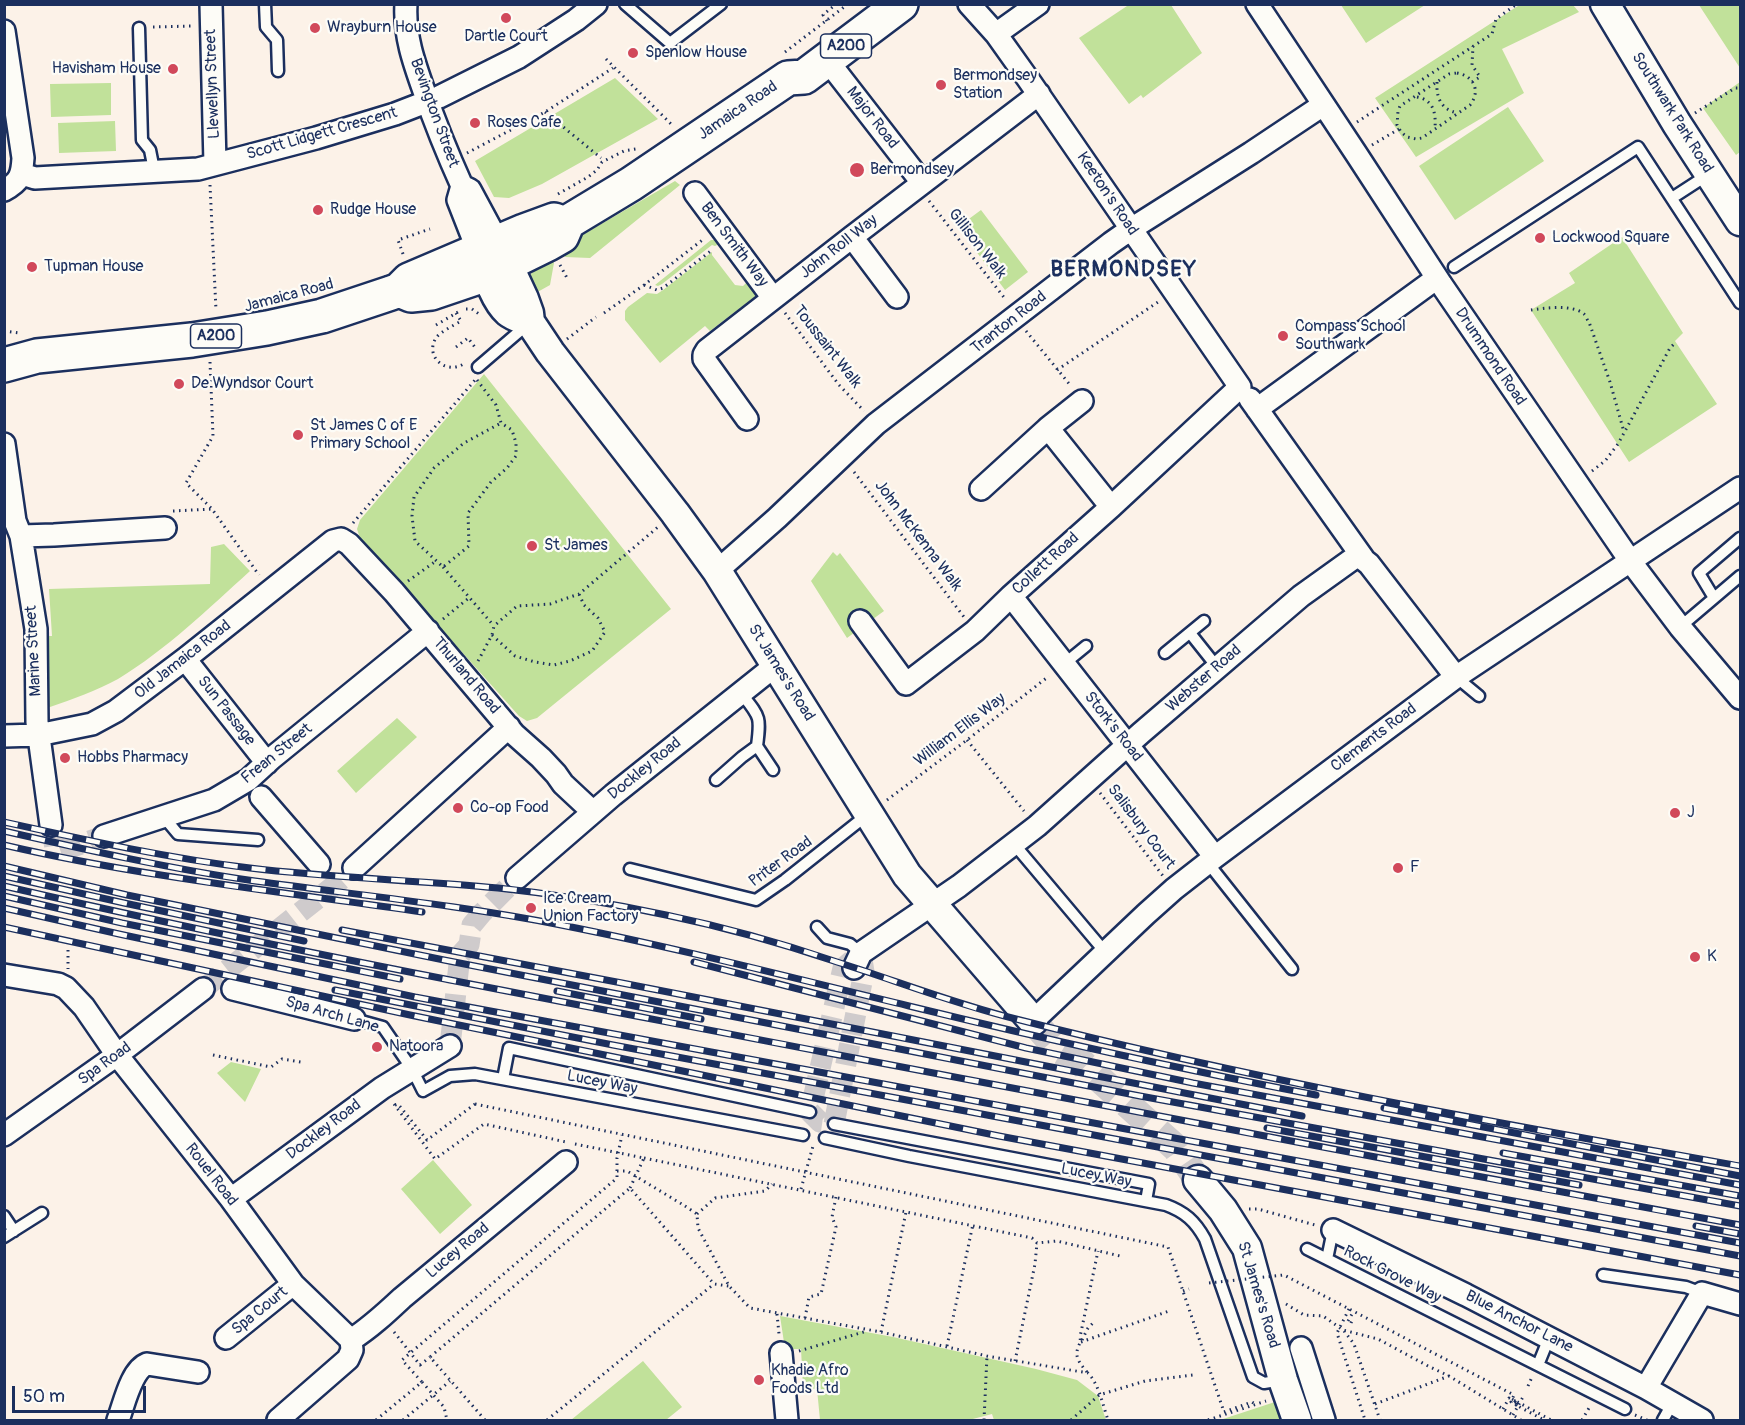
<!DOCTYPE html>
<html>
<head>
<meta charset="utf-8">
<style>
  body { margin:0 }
  #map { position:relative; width:1745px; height:1425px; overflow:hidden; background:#fcf2e8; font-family:Pangolin,sans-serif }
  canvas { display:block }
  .frame { position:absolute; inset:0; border:6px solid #1b2f5e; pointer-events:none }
  .scale { position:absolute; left:12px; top:1386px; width:134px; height:27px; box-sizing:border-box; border:3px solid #1b2f5e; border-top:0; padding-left:8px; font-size:18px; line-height:21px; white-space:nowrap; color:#1b2f5e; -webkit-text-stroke:4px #fdfcf7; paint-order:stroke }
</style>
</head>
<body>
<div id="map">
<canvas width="1745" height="1425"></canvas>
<div class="frame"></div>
<div class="scale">50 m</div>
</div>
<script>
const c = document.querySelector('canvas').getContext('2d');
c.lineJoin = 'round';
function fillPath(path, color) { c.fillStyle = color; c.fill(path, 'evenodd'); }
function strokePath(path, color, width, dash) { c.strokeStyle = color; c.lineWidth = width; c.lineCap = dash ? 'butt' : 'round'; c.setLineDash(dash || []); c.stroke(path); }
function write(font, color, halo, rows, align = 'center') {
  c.font = font + ' Pangolin,sans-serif'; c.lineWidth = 4.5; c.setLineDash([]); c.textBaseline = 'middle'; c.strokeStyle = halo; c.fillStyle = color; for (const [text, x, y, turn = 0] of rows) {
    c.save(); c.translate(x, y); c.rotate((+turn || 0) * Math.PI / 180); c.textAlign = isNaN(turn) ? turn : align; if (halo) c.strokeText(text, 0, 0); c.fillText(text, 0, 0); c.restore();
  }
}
const green = new Path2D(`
  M1130,4l41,1 31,48 -59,45 -2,-3 -12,9 -50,-66z
  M1521,4l52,1 6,7 -77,37 22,44 -108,64 -41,-59z
  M1341,5h84l-59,38z
  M1699,5h41v63z
  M615,78l43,41 -116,65 -33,14 -15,-1 -19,-36z
  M1740,82v70l-4,3 -33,-47z
  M111,83v32l-60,2 -1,-33z
  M1508,107l36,54 -89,59 -36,-54z
  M115,121l1,30 -57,2 -1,-30z
  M675,181l5,4 -90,73 -25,-1 -5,-9z
  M981,210l47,62 -23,18 -47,-63z
  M1622,237l61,96 -8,8 42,63 -88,58 -98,-152 44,-27 -6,-10z
  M711,240h3l5,4 -4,2 -3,-1 -50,39 -4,2 -3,-1z
  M712,252v3l23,30 8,1 5,-5 9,11v3l-47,36 -5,-5 -45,37 -35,-43v-9l3,-4 19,-14 10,1 6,-4z
  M548,253l6,10 -4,22 -16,9c-8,-23 -1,-25 14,-41z
  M484,374l187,235 -134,109 -10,3 -8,-5 -159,-178 -3,-9 3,-9z
  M224,544l26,27c-42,38 -83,78 -132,108 -22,12 -45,20 -68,28l-4,-2 -5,-69h11l-3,-47 161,-5 1,-37z
  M833,552l4,4 3,-3 44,58 -37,27 -36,-57z
  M397,718l20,19 -61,56 -19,-22z
  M231,1062l30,7 -16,33 -28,-29z
  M433,1160l39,45 -32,29 -39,-45z
  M780,1316l113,21 143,32 41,11 21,16 8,24h-112l-2,-6 -23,6h-149l-3,-31 -14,-1 -2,-39h-16z
  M643,1361l39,46 -16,13h-95z
  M1281,1400l7,20h-68z`);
const streetTunnel = new Path2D(`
  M51,825l4,23 3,4 46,-16
  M861,953l3,19 -30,152 -14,-2 -10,-10 33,-144z
  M203,989l133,-105 18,-16
  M450,1046l10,-91 9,-10 3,-20 10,-12 35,-35`);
const secondaryTunnel = new Path2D(`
  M1033,1021l24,28 26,15 93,84 22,32`);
const path = new Path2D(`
  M827,21l-4,-6 13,-11
  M153,27l39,-1
  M785,52l63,-48
  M606,59l67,67
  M1457,73c17,3 24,18 13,32l-48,33 -6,1 -9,-2 -6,-5 -4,-7 1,-14 2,-5 49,-32z
  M1437,82c-1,17 5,28 21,31
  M1472,82l8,-5 -8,-12 1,-19
  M1417,97c17,3 19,17 18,31
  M545,112l56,46
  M1695,113l40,-25h5
  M1357,122l135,-88 4,-15 21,-15
  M1372,145l27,-16
  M467,153l78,-41 68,-44
  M210,185l6,125
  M558,194l30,-17 9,-7 5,-8 22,-11 12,-2
  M929,201l77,99
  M403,254l-5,-14 32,-11
  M560,265l7,13
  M644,285l13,5 6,-2 49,-38
  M466,309h6l7,5
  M1531,310c14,-2 41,-6 53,4 2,2 3,6 5,8l21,60 14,50
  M456,313l5,8c-8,5 -20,10 -25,17 -12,19 11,38 29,25
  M604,313l40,-28 61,-47
  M785,313l54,72 25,26
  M436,325l22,-13
  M4,331l15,2
  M1026,331l45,55
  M567,339l29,-22
  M456,347l12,-9 9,12
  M210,362l3,74 -27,47 26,26
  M1057,370l101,-68
  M477,380l19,25 5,18 11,7 4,13v13l-9,12 -16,14 -23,31 1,33 -26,21 -28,-26 -3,-25 2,-19 20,-29 30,-25 37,-20
  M1592,471l13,-10 13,-17 52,-96 6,-6
  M854,472l110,145
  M173,511l39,-2 47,66
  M353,523l122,-143
  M443,567l51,59
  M408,581l28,-20
  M443,619l27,-22
  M492,635l23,21 20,6 19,3 16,-4 22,-10 13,-19 -7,-14 -14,-13 -5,-11
  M478,661l14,-26 2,-9 23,-20 33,-2 29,-10 79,-67
  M967,740l57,71
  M1100,793l63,83
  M887,800l80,-60 82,-64
  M68,950v19
  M213,1055l58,12 11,-8 19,3
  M394,1104l41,55 49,-35 82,18
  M395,1105l3,-1 29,36 48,-36
  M575,1144l69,14 -14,30
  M644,1158l388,80 5,5 20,-2 63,15
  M801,1189l12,-43
  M685,1206l12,8 1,14 31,58 21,22 131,24 106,24 101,17c11,11 15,33 20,47
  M1249,1209h9l57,16
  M697,1214l18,-16 50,-7 7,-7
  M1183,1291l6,-2
  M1286,1304l18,11 19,1 20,14 35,9 50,27 21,10 72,44
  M777,1314l2,20
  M805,1318l4,-21 12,-3 15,-67 -4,-10 4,-20
  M1348,1321l4,-7
  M1351,1323l2,-5
  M1344,1331l10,13 26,76
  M394,1332l26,33 10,-8
  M881,1332l25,-120
  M1082,1340l6,-12 7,-7
  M1081,1342l88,-31
  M947,1346l26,-122
  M799,1351l68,-20
  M1015,1361l20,-97 2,-21
  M1087,1372c-6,-7 -13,-15 -9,-24 3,-10 3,-1 2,-11l18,-86
  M1528,1386l4,-9
  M1375,1404l74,-28
  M1503,1409l6,-11 8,4 -1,3 -5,-3 1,-2 5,3
  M1224,1412l28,-10 3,2
  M1513,1415l11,-20
  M1635,1415l12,5
  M403,1420l47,-39
  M485,1420l-55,-63 200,-169 84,96 15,2
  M547,1420l167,-136
  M984,1420l3,-64
  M1071,1420l28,-25 46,-14 48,-6
  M1208,1420l58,-19
  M1582,1420l7,-12`);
const lane = new Path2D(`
  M265,4l1,23 11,13 1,31
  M625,4l45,39 51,-39
  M139,28l3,112 8,10 4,20
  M1672,198l37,-24
  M1454,267l184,-120 102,156
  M478,367l50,-43
  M1714,598l-15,-25 41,-35
  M1680,627l60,-51
  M1190,633l27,34
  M1165,653l39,-32
  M1064,664l22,-18
  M1456,677l23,19
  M741,693c19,24 20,23 16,53l16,24
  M716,780l26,-23 15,-11
  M163,816l15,18 80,6
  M1014,844l91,108
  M1208,863l84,106
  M630,869l126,31 29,-20 82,-65
  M817,927l10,11 23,6 11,9
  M354,1019l29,8 29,42 11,22 27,-15 25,-2 328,61
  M503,1079l6,-31 301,64
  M834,1124l315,60 -3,17
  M825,1138l84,18 257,49c19,7 29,16 39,34l48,138 11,6 18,-3
  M4,1216l10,15
  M4,1237l38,-24
  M1307,1249l318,160
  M1327,1259l6,-29
  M1603,1275l83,12 16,6
  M1538,1365l11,-27
  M1663,1420l9,-16`);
const street = new Path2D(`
  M211,4l4,160
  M406,4c-2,31 8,59 18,87 11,32 24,64 38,95l8,4 28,52
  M1257,4l100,151 84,129 190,278 49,65 60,71
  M4,31l19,127c-1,17 -3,24 -19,32
  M996,34l42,-30
  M827,60l90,116
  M22,174l13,4 163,-9 118,-31 79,-24 44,-17 80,-40 57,-37 20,-16
  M462,186l-4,14 20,51
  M695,193l78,105
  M852,237l45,60
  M1250,399l113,159
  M1257,409l180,-131
  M747,419l-43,-60v-4l3,-5 145,-113 187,-143
  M1048,428l63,79
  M4,444l11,77 6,15 15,93 1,93 14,103
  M981,489l67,-61 34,-27
  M21,536l33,-1 111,-7
  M717,571l60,-53 99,-94 235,-181 20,-14 120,-76 72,-48
  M1011,596l204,261
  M860,621l46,63 69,-53 36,-35 100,-89 129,-120 -212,-308 -32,-45 -27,-30
  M185,659l82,104
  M4,736l34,-1 54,-11 24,-13 69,-52 148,-118 8,-2 8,5 45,48 120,142 27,24 15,16 7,10 30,28
  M261,797l58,67
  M104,836l110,-36 34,-20 24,-22 156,-127
  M354,868l155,-141
  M517,878l96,-83 163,-130
  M854,968l7,-15 98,-67 78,-60 104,-93 160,-137 53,-38 5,-2 10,8 87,113
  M4,975l54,9 8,4 18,19 33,48 114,144 62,85 58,56 1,10 -4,9 -70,61
  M233,989l121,30
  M1033,1021l113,-107 28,-25 41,-32 241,-180 284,-189
  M4,1135l113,-80 86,-66
  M231,1199l151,-111 68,-42
  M1333,1230l133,65 83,43 97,50 56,32
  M226,1338l67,-54
  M351,1340c19,-12 35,-27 51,-42l164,-136
  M1301,1348l23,72
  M781,1353l6,67
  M1646,1388l56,-95 38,11
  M118,1420c6,-15 13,-50 29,-56l51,8`);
const secondary = new Path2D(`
  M1605,4l72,120 63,97
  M498,243l26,56 5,14 1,9 20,30 125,161 42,58 190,304 126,146
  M479,252c6,17 15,48 29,60 6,5 15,7 22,10
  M1198,1180l25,30 24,38 36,132 14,40`);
const primary = new Path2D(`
  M399,290l12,5 20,-2 56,-19 61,-30 14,-8 6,-14 63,-38 157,-106 16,-1 97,-73
  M4,365l33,-9 155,-16 75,-12 55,-12 69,-23 8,-3 10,-10 115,-49 30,-11 3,1`);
const rail = new Path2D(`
  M4,822c82,18 163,36 246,46 82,10 166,12 248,20 57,6 112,15 168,27 58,12 115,28 171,47 60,19 118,42 179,57 238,61 482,104 724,147
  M4,831c83,19 167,38 251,50 102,14 205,24 306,44 117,23 232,53 348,81 135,33 271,63 407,89
  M4,845c138,32 279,47 418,67
  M4,866l123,29 317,65 696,136 600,110
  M4,876l120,27 180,38
  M4,886c272,63 546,113 819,166 306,58 611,117 917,173
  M4,896l118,27 278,56
  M4,908l115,26 296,63 1325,246
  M4,927l406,88 589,121 741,139
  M342,930l280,53 680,133
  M694,962l332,86 167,35 547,102
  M335,990l278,55 1127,211
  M557,991l144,28
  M1384,1108l356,68
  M1267,1128l312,57
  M1503,1153l237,43
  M1696,1226l44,8`);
const pathBridge = new Path2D(`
  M475,1104l693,143 56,165
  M617,1171h10l58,35
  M1209,1283l75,-8 230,120 -3,7
  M1349,1309l-12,24 28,87
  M422,1382l22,25 3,13
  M1512,1399l39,21
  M1517,1403l-1,2 28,15
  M376,1420l46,-38 -20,-22 215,-182v-20l5,-23`);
const markers = [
  [506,18,6,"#d1495b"],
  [315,28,6,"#d1495b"],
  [633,53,6,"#d1495b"],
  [173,69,6,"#d1495b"],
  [941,85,6,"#d1495b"],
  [475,123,6,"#d1495b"],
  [857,170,8,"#d1495b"],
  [318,210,6,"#d1495b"],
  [1540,238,6,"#d1495b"],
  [32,267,6,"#d1495b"],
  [1283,336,6,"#d1495b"],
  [179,384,6,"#d1495b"],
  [298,435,6,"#d1495b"],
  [532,546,6,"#d1495b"],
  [65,758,6,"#d1495b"],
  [458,808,6,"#d1495b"],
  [1675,813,6,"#d1495b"],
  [1398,868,6,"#d1495b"],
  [531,908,6,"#d1495b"],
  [1695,957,6,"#d1495b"],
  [377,1047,6,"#d1495b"],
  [759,1380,6,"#d1495b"]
];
const shields = [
  [846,46,51],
  [216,336,51]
];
const shieldNames = [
  ["A200",846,46],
  ["A200",216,336]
];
const poiNames = [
  ["Wrayburn House",327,28],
  ["Dartle Court",506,37,"center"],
  ["Spenlow House",645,53],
  ["Havisham House",161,69,"right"],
  ["Bermondsey",953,76],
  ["Station",953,94],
  ["Roses Cafe",487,123],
  ["Bermondsey",870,170],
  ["Rudge House",330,210],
  ["Lockwood Square",1552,238],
  ["Tupman House",44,267],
  ["Compass School",1295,327],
  ["Southwark",1295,345],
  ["De Wyndsor Court",191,384],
  ["St James C of E",310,426],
  ["Primary School",310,444],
  ["St James",544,546],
  ["Hobbs Pharmacy",77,758],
  ["Co-op Food",470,808],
  ["J",1687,813],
  ["F",1410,868],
  ["Ice Cream",543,899],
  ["Union Factory",543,917],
  ["K",1707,957],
  ["Natoora",389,1047],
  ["Khadie Afro",771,1371],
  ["Foods Ltd",771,1389]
];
const streetNames = [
  ["Llewellyn Street",213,84,-92],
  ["Jamaica Road",738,111,-34],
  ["Bevington Street",434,113,70],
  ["Southwark Park Road",1672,113,58],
  ["Major Road",872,118,52],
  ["Scott Lidgett Crescent",322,134,-16],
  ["Keeton's Road",1107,194,56],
  ["Gillison Walk",977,244,52],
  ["Ben Smith Way",734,245,53],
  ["John Roll Way",839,247,-38],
  ["Jamaica Road",289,296,-15],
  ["Tranton Road",1009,323,-38],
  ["Toussaint Walk",827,347,52],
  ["Drummond Road",1490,357,56],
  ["John McKenna Walk",918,536,53],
  ["Collett Road",1046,564,-42],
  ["Marine Street",34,651,-93],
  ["Old Jamaica Road",183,660,-38],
  ["St James's Road",781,673,58],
  ["Thurland Road",466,676,50],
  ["Webster Road",1204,679,-41],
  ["Sun Passage",226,711,52],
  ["Stork's Road",1113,727,52],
  ["William Ellis Way",960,730,-37],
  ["Clements Road",1374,738,-37],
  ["Frean Street",277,754,-39],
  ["Dockley Road",645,769,-39],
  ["Salisbury Court",1141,827,53],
  ["Priter Road",781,862,-36],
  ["Spa Arch Lane",332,1015,16],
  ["Spa Road",105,1064,-36],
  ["Lucey Way",602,1083,11],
  ["Dockley Road",324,1130,-37],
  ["Rouel Road",211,1175,52],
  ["Lucey Way",1096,1176,11],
  ["Lucey Road",458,1251,-40],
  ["Rock Grove Way",1392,1275,27],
  ["St James's Road",1258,1295,73],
  ["Spa Court",260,1311,-39],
  ["Blue Anchor Lane",1519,1322,27]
];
const districtNames = [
  ["BERMONDSEY",1124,270]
];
fillPath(green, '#c1e19a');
strokePath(streetTunnel, '#cfcbcc', 21, [21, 10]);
strokePath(secondaryTunnel, '#cfcbcc', 28, [28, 14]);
strokePath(lane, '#1b2f5e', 15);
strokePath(street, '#1b2f5e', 26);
strokePath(secondary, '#1b2f5e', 33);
strokePath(primary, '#1b2f5e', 38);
strokePath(path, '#1b2f5e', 3, [1.5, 4.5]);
strokePath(lane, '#fdfcf7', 10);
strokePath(street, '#fdfcf7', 21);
strokePath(secondary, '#fdfcf7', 28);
strokePath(primary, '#fdfcf7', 33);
strokePath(rail, '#1b2f5e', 7);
strokePath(rail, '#fdfcf7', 4.5, [14]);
strokePath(pathBridge, '#1b2f5e', 3, [1.5, 4.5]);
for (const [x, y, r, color] of markers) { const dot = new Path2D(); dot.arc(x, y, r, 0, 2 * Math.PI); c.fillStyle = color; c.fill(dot); strokePath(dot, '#fdfcf7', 2); }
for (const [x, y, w] of shields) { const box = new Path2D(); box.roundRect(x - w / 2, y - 12, w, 24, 4.5); c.fillStyle = '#fdfcf7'; c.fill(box); strokePath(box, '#1b2f5e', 1.5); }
write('bold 15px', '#1b2f5e', null, shieldNames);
write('16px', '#1b2f5e', '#fdfcf7', poiNames, 'left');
write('16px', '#1b2f5e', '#fdfcf7', streetNames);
c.letterSpacing = '1.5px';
write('bold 22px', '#1b2f5e', '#fdfcf7', districtNames);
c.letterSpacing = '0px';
</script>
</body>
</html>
